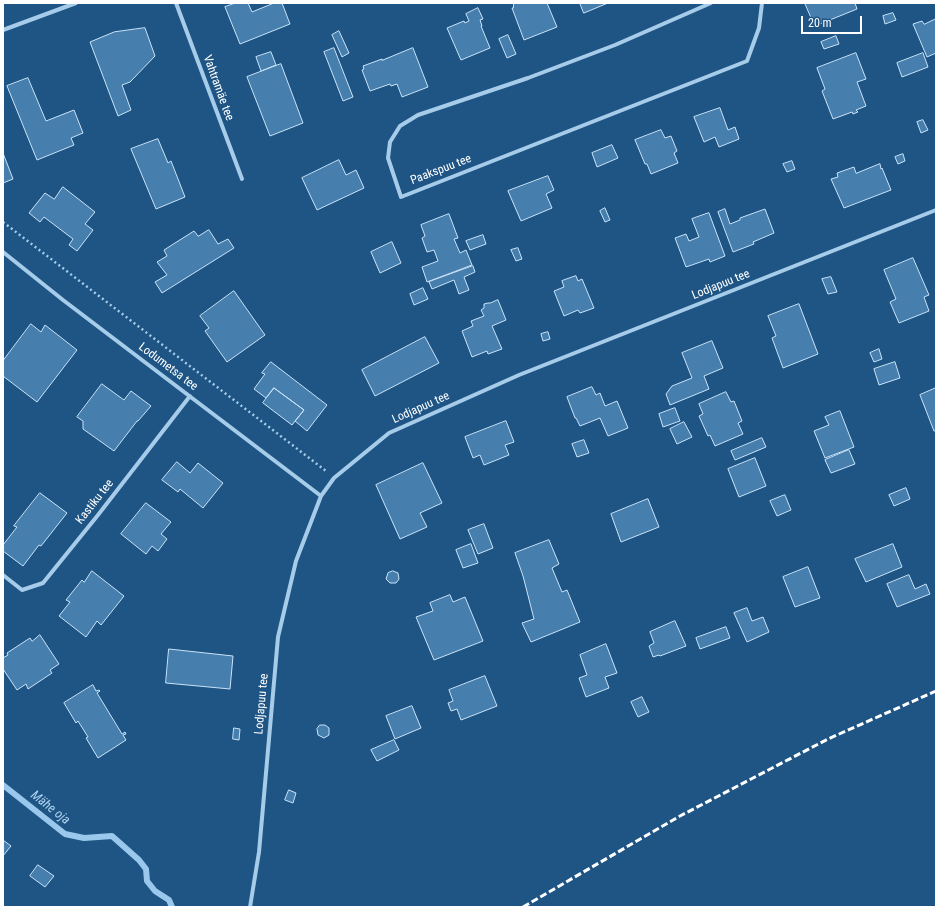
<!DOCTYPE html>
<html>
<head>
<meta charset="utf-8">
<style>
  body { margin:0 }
  #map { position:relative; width:939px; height:910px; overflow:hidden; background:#1e5585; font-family:"Roboto Condensed",sans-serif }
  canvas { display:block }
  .frame { position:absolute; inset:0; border:4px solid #fff; pointer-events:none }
  .scale { position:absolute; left:801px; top:16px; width:61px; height:18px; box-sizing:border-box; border:2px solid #fff; border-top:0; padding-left:5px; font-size:12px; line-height:14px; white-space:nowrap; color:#fff; -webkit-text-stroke:3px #1e5585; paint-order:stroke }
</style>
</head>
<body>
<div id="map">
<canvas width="939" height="910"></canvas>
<div class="frame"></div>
<div class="scale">20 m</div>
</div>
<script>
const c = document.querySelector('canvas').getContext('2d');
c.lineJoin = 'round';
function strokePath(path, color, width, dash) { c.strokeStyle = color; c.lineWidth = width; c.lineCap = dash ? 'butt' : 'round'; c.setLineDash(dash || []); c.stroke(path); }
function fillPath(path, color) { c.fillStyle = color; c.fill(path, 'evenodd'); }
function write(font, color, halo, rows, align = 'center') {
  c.font = font + ' "Roboto Condensed",sans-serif'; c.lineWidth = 3; c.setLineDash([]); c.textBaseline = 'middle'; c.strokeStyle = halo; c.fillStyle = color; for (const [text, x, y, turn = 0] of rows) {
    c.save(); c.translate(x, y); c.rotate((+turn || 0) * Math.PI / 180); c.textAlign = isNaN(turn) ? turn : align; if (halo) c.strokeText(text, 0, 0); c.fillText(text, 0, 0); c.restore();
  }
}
const stream = new Path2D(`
  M3,785l62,49 19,4 28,-2 27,24 7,9 1,12 8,10 14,9 3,7`);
const building = new Path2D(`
  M236,3h12l4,9 22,-9h8l8,21 -50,20 -15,-37z
  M514,3h33l10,24 -33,13 -12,-32h1z
  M580,3h28l-24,10z
  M805,3h50l2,6 -42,17z
  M478,8l5,11 -3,1 2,6h-1l9,22 -29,12 -14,-32 17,-7 1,2 4,-2 -3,-7z
  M893,13l3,7 -11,4 -2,-8z
  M936,19v34l-9,4 -14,-33 9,-3 2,3z
  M145,28l10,28 -25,26 -8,3 9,25 -13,6 -28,-74 24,-10z
  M339,31l10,22 -7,4 -10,-22z
  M508,35l8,19 -9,4 -8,-19z
  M836,36l3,8 -15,5 -3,-7z
  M334,48l19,49 -10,4 -19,-49z
  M413,48l15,39 -26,10 -5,-13 -6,2 -1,-2 -20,7 -8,-21 2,-1 -1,-3 19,-7v1z
  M271,52l5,13 -15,6 -5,-14z
  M856,53l10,26 -9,3 9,24 -10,4 2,2 -5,2 -1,-2 -19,7 -11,-28 3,-2 -8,-21z
  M923,53l5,14 -26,10 -5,-14z
  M281,64l22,59 -33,13 -23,-59z
  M28,78l18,43 28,-11 9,23 -12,5 3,7 -37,15 -30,-74z
  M720,108l8,22 7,-3 4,12 -20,8 -4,-10 -11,5 -10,-25z
  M923,120l5,10 -7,3 -4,-11z
  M661,130l4,8 6,-2 6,15 -3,2 4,10 -27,11 -4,-10h-2l-10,-24z
  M158,139l10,24 3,-2 14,36 -29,12 -25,-60z
  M612,145l6,13 -21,9 -5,-14z
  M3,153l10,26 -10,4z
  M903,154l2,7 -7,3 -3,-7z
  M339,160l7,15 10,-5 8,18 -47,22 -15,-32z
  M792,161l3,8 -8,3 -4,-8z
  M880,164l1,5 1,-1 9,22 -47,18 -13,-29 7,-2 -1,-4 17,-6 2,6z
  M548,176l6,14 -8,4 6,14 -31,13 -13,-30z
  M63,187l32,25 -10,12 8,6 -16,21 -8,-6 4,-6 -29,-22 -4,5 -11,-9 16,-20 9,6z
  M605,208l5,12 -5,2 -5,-11z
  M725,209l5,15 10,-4v-2l25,-9 9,24 -21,9 1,2 -21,8 -15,-40z
  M709,213l16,43 -15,6 -1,-3 -23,8 -11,-29 11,-4 3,7 10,-4 -7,-18z
  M449,214l9,24 -4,1 6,14 6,-3 6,15 -45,17 -5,-15 16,-6 -4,-11 -7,2 -5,-14 3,-2 -4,-11z
  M209,230l9,14 10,-5 6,9 -72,45 -7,-11 12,-7 -10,-13 10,-6 -3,-6 30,-19 4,5z
  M483,235l3,9 -16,6 -4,-9z
  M392,242l9,21 -21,10 -9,-21z
  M518,248l4,11 -6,2 -5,-11z
  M913,258l16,37 -5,2 5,14 -30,12 -9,-21 6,-3 -12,-29z
  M473,266l2,6 -11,5 5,13 -10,4 -5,-14 -22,9 -3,-7z
  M576,276l2,5 4,-2 12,29 -14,5 -2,-3 -14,6 -10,-25 10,-4 -2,-6z
  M831,277l6,15 -9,2 -6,-15z
  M423,288l5,11 -14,6 -4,-11z
  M234,291l31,44 -38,27 -22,-31 4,-3 -9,-12z
  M498,300l8,20 -14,6 10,23 -14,5 -1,-3 -15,6 -10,-26 11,-5 -2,-5 13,-5 -3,-6 3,-2v-4l4,-1h2z
  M799,304l19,50 -35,14 -11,-30 4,-2 -8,-20z
  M31,324l10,8 4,-7 32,25 -40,52 -34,-26v-15z
  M548,332l2,7 -7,2 -2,-7z
  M425,337l14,26 -64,33 -13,-26z
  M712,341l11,27 -19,8 5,13 -39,16 -4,-11 6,-8 20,-8 -10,-25z
  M879,349l3,10 -8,3 -4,-9z
  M271,362l56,43 -20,26 -12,-10 9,-11 -30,-22 -8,10 -12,-9 11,-15 -3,-1z
  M895,362l5,16 -21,7 -5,-16z
  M102,384l22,16 7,-9 20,15 -13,15h-1l-23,30 -31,-22v-8l-6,-4z
  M592,387l4,8 4,-2 5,13 12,-5 11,27 -20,8 -8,-18 -20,8 -4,-8h-1l-8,-21z
  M274,388l30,22 -12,15 -29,-22z
  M936,388v43h-2l-14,-36z
  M726,392l5,10 3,-1 8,20 -4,2 5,11 -28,12 -5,-11 -2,1 -9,-20 4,-2 -4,-10z
  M675,408l5,13 -17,6 -4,-13z
  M840,411l14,36 -29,11 -11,-27 15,-6 -4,-8z
  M506,421l8,21 -9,3 4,10 -25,10 -4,-10 -7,3 -8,-21z
  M684,422l8,15 -15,7 -7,-15z
  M762,438l4,9 -31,13 -4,-9z
  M584,440l5,13 -12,4 -5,-13z
  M849,450l6,14 -24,9 -6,-13z
  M755,458l11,28 -27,11 -11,-28z
  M177,462l13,11 8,-10 25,20 -20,25 -23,-19 -2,3 -16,-12z
  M423,463l19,40 -22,10 7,14 -27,12 -24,-54z
  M906,488l4,11 -16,7 -5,-11z
  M40,493l27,20 -26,33 -2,-1 -16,21 -20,-15v-6l14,-18 -3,-1z
  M785,495l6,15 -14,6 -7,-15z
  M648,499l11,28 -38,15 -10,-28z
  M146,503l25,19 -10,12 6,5 -9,12 -6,-5 -6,8 -25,-20z
  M484,524l9,24 -15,6 -10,-24z
  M549,540l10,24 -7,4 10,24 5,-2 13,32 -49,20 -9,-19 12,-4 -11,-43 -8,-23z
  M471,544l7,19 -15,5 -7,-18z
  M893,544l9,23 -36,15 -11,-23z
  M808,567l12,31 -25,9 -12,-30z
  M92,571l32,25 -23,29 -4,-4 -11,16 -27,-21 11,-14 -4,-2 16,-20 2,2z
  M393,571l5,2 1,6 -3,4h-6l-4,-4 2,-6z
  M909,575l6,14 11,-5 4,10 -33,13 -10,-23z
  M450,595l3,7 12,-5 18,44 -49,19 -18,-43 17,-6 -3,-8z
  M747,608l5,13 11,-4 6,15 -22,10 -13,-29z
  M675,621l11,25 -26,10 -1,-1 -6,2 -4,-11 5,-3 -4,-11z
  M726,627l4,11 -30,11 -4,-11z
  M40,635l19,29 -9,6 2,3 -24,16 -2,-5 -9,6 -14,-21v-11l5,-3 -1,-2 23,-15 2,3z
  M606,644l11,29 -12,4 4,11 -23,9 -7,-19 8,-3 -7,-20z
  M169,649l64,7 -3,33 -64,-6z
  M485,676l12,30 -36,14 -4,-11 -6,2 -3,-8 5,-2 -4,-11z
  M93,685l3,6 3,-1 1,1 -3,2 25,41 3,-2 1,2 -3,1 3,5 -28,18 -12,-20 2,-1 -10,-16 -2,2 -12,-20z
  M642,697l7,15 -11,5 -7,-15z
  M412,706l9,22 -26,11 -9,-23z
  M320,725h5l4,3v7l-5,3 -6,-3 -1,-6z
  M234,728l6,1 -1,11 -6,-1z
  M394,740l5,10 -22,11 -6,-11z
  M289,790l7,3 -3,10 -8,-3z
  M3,840l8,6 -8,10z
  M38,865l16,11 -9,11 -15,-11z`);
const path = new Path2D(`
  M3,222l323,249`);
const street = new Path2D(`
  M176,3l66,176
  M711,3l-96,42 -87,33 -110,37 -18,11 -10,16 -2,16 13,39 346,-136 12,-33 3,-25
  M3,30l73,-27
  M3,252l60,48 258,196
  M3,575l19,15 21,-7 55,-68 92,-119
  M250,907l9,-55 19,-215 18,-76 25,-65 13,-18 55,-45 130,-58 417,-165`);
const rail = new Path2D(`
  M523,907l157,-91 148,-77 108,-48`);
const streetNames = [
  ["Vahtramäe tee",218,88,70],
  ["Paakspuu tee",441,170,-21],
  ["Lodjapuu tee",721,285,-22],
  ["Lodumetsa tee",168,367,37],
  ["Lodjapuu tee",421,408,-24],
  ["Kastiku tee",95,502,-52],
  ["Lodjapuu tee",262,704,-85]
];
const waterNames = [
  ["Mähe oja",50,808,38]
];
strokePath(stream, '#99c8ec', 6);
fillPath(building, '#467fae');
strokePath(building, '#cae3f8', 1);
strokePath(path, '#a6ccea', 2.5, [2, 3]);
strokePath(street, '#a6ccea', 4);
strokePath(rail, '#fff', 3, [7, 3]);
write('12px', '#fff', '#1e5585', streetNames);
write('italic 13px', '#b1d5f2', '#1e5585', waterNames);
</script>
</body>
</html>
